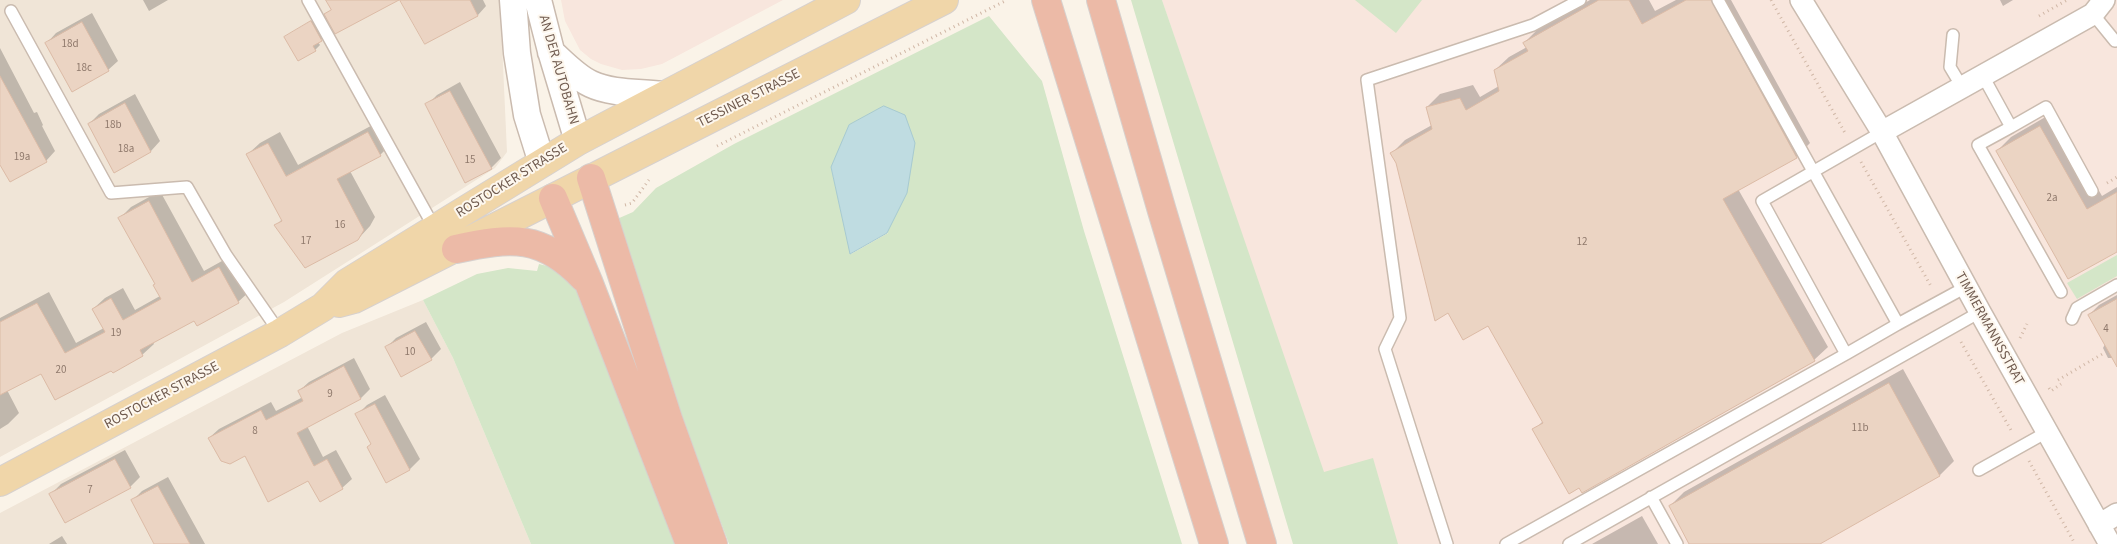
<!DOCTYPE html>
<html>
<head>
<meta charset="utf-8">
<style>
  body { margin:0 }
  canvas { display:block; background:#faf3e8 }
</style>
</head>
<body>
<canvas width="2117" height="544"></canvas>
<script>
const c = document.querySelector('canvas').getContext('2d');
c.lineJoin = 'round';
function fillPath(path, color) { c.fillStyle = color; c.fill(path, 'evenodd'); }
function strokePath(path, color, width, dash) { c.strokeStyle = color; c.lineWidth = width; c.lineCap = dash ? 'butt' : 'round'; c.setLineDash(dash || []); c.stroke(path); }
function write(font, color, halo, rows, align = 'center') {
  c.font = font + ' "Source Sans 3",sans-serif'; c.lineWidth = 4; c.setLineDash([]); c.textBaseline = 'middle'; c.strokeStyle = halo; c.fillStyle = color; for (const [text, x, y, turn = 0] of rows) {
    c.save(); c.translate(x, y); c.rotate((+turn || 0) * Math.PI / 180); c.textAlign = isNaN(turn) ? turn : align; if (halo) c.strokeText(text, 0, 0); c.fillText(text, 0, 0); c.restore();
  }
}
const residential = new Path2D(`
  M0,0h500l7,152 -12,16 -211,134 -284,155z
  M423,300l30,58 78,186h-531v-31l342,-180z`);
const commercial = new Path2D(`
  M561,0h222l-121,64 -21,5 -19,1 -21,-6 -10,-5 -11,-9 -15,-29z
  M1162,0h955v544h-771z`);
const green = new Path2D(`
  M1131,0h31l162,472 49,-14 25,86h-105z
  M1355,0h67l-26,33z
  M989,16l53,65 42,150 98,313h-453l-91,-244 -21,-81 16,-7 23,-24 78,-44zM831,167l57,66 -37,21z
  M2117,255v21l-40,23 -10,-16z
  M539,264c22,4 35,21 49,37l93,243h-150l-78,-186 -30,-58 54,-26 31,-6 29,3z`);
const water = new Path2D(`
  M884,106l21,9 10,28 -8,50 -20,40 -37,21 -19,-87 18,-42z`);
const shadow = new Path2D(`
  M143,0h25l-19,11z
  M402,0h81l3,6 -8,9 -52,27z
  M1590,0h59l6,11 21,-11h55l79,143 -14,14 -58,32 90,158 -14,13 -232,131 -48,-61 9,-9 -151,-268 13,-13 27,-15 -5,-18 13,-13 33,-9 7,12 19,-11 -4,-16 14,-13 18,-10 -3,-4 14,-14z
  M2000,0h13l-10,6z
  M92,13l26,48 -10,9 -61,-27 9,-10z
  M316,18l10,17 -8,7 2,3 -5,5 -17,9 -12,-22z
  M0,48l34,65 3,-1 6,13 -1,1 13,25 -9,10 -46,1z
  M460,82l41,76 -10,10 -64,-63 10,-10z
  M135,94l25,47 -9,10 -36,20 -26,-47 10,-10z
  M2054,112l48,84 15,-9v63l-120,-99 14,-14z
  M380,121l12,22 -12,12 -30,16 25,46 -5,9 -12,13 -82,-13 6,-7 -34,-65 12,-11 20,-11 18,33z
  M160,191l44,80 27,-15 19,35 -12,11 -43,17 -42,23 1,2 -12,11 -30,14 -70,3 -35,18 12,23 -11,11 -8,5v-111l49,-26 27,51 28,-15 -11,-19 12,-11 18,-10 12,22 25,-14 -4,-12 -36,-66 11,-11z
  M2117,295v69l-3,-6h-6l-5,-10 2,-4 -16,-29 10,-10z
  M426,322l15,27 -10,10 -45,-11 10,-10z
  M354,358l16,31 -9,9 -54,28 16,31 13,-7 16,29 -10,9 -33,-9 -100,-41 10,-9 52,-27 5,9 27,-14 -4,-6 10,-9z
  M1903,369l51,92 -14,14 -123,69h-126l-21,-38 14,-14z
  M385,395l35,64 -10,10 -23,12 -15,-38 -15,-28 10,-10z
  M125,450l15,27 -10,10 -79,7 10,-10z
  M168,477l37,67h-49l-24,-43 10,-10z
  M1642,516l16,28h-66z
  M62,536l5,8h-18z`);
const building = new Path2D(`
  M326,0h73l-64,34 -11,-20 7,-4z
  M400,0h70l8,16 -53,28z
  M1599,0h30l13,24 44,-24h25l86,158 -74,41 92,162 -233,132 -3,-5 -10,6 -37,-65 11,-6 -55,-97 -25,14 -15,-27 -13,8 -39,-158 -6,-10 42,-24 -6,-22 34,-9 6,12 33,-19 -5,-21 34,-19 -5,-8z
  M311,21l11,20 -9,5 3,5 -18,10 -14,-24z
  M82,22l27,49 -37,21 -27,-49z
  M0,76l47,86 -37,20 -10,-17z
  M450,91l42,78 -27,14 -40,-79z
  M125,103l26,49 -37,21 -26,-49z
  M2040,126l47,83 30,-17v60l-49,27 -72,-128z
  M368,132l13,24 -44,23 27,51 -6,10 -53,28 -31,-43 8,-4 -36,-67 22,-11 18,33z
  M149,201l43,81 27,-15 20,36 -42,23 -3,-5 -54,29 3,6 -30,17 -2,-2 -56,29 -14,-26 -41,21v-73l37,-19 28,50 40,-21 -13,-23 19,-11 12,22 38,-21 -8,-14 2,-1 -37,-66z
  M2117,299v68l-29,-52z
  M415,331l17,29 -31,17 -16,-30z
  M344,366l17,33 -64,34 17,33 13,-7 16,30 -23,13 -12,-21 -40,21 -23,-46 -15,8 -9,-3 -13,-23 53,-28 5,10 37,-19 -5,-10z
  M1889,383l51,93 -120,68h-131l-20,-38z
  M375,404l35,66 -24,13 -19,-36 4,-3 -16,-30z
  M115,459l16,29 -66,35 -16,-29z
  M158,486l32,58h-36l-23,-44z`);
const path = new Path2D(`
  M1771,0l74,133
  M2039,16l28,-16
  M717,146l290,-146
  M1861,162l71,126
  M2107,183l10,-6
  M625,205l7,-2 17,-23
  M2020,338l7,-14
  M1961,342l51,90
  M2058,380l46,-27
  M2049,388l2,3 10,-7
  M2029,461l46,83`);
const service = new Path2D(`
  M308,0l127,229
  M1718,0l180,324 -52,30
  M11,11l100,182 76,-6 39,68 54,78
  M2093,14l22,27
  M1953,35l-3,32 12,20
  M1983,76l28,51 35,-20 46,84
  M2011,127l-33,18 83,147
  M2072,319l5,-11 40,-23
  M1898,324l68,-37
  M1979,470l68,-38
  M1651,497l26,47
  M1447,544l-62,-195 15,-31 -33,-238 166,-55 47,-25
  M1506,544l340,-190 -84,-153 120,-69
  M1569,544l411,-232`);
const minor = new Path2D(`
  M1801,0l81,132 98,180 130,232
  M1882,132l211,-118 11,-14
  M2099,525l18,-11`);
const tertiary = new Path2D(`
  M513,0l4,53 10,62 15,48
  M538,0l13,51 27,90
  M551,52c12,11 25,25 40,32 21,10 50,8 73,11`);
const primary = new Path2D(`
  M339,303l15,-4 590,-299
  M0,482l280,-149 43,-26 24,-24 231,-142 268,-141`);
const motorway = new Path2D(`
  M1046,0l168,544
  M1101,0l61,211 100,333
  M591,178l77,241 45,125
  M553,198l35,83 102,263
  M456,249c56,-12 86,-15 128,29`);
const numberNames = [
  ["18d",70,45],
  ["18c",84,69],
  ["18b",113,126],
  ["18a",126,150],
  ["19a",22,158],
  ["15",470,161],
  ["2a",2052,199],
  ["16",340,226],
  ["17",306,242],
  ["12",1582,243],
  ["4",2106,330],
  ["19",116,334],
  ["10",410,353],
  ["20",61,371],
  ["9",330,395],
  ["11b",1860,429],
  ["8",255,432],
  ["7",90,491]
];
const streetNames = [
  ["AN DER AUTOBAHN",558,70,74],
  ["TESSINER STRASSE",749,99,-27],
  ["ROSTOCKER STRASSE",512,181,-32],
  ["TIMMERMANNSSTRAT",1989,329,61],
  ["ROSTOCKER STRASSE",162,396,-28]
];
fillPath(residential, '#f0e5d7');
fillPath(commercial, '#f8e6dd');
fillPath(green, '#d4e6c8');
fillPath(water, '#bfdce1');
strokePath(water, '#a7cad1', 1);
fillPath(shadow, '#0003');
fillPath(building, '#ebd4c3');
strokePath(building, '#dcbba6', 1);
strokePath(service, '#cabbaf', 14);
strokePath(minor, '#cabbaf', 24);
strokePath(tertiary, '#cabbaf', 29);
strokePath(primary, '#d7d1ce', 30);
strokePath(motorway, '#d7d1ce', 30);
strokePath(path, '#d0b7a6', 3, [1, 4]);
strokePath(service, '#fff', 11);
strokePath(minor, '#fff', 21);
strokePath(tertiary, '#fff', 26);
strokePath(primary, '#f0d6a9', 28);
strokePath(motorway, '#ecbaa7', 28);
write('11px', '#8f796c', null, numberNames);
write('14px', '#705b4f', '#fdf7ee', streetNames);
</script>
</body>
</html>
